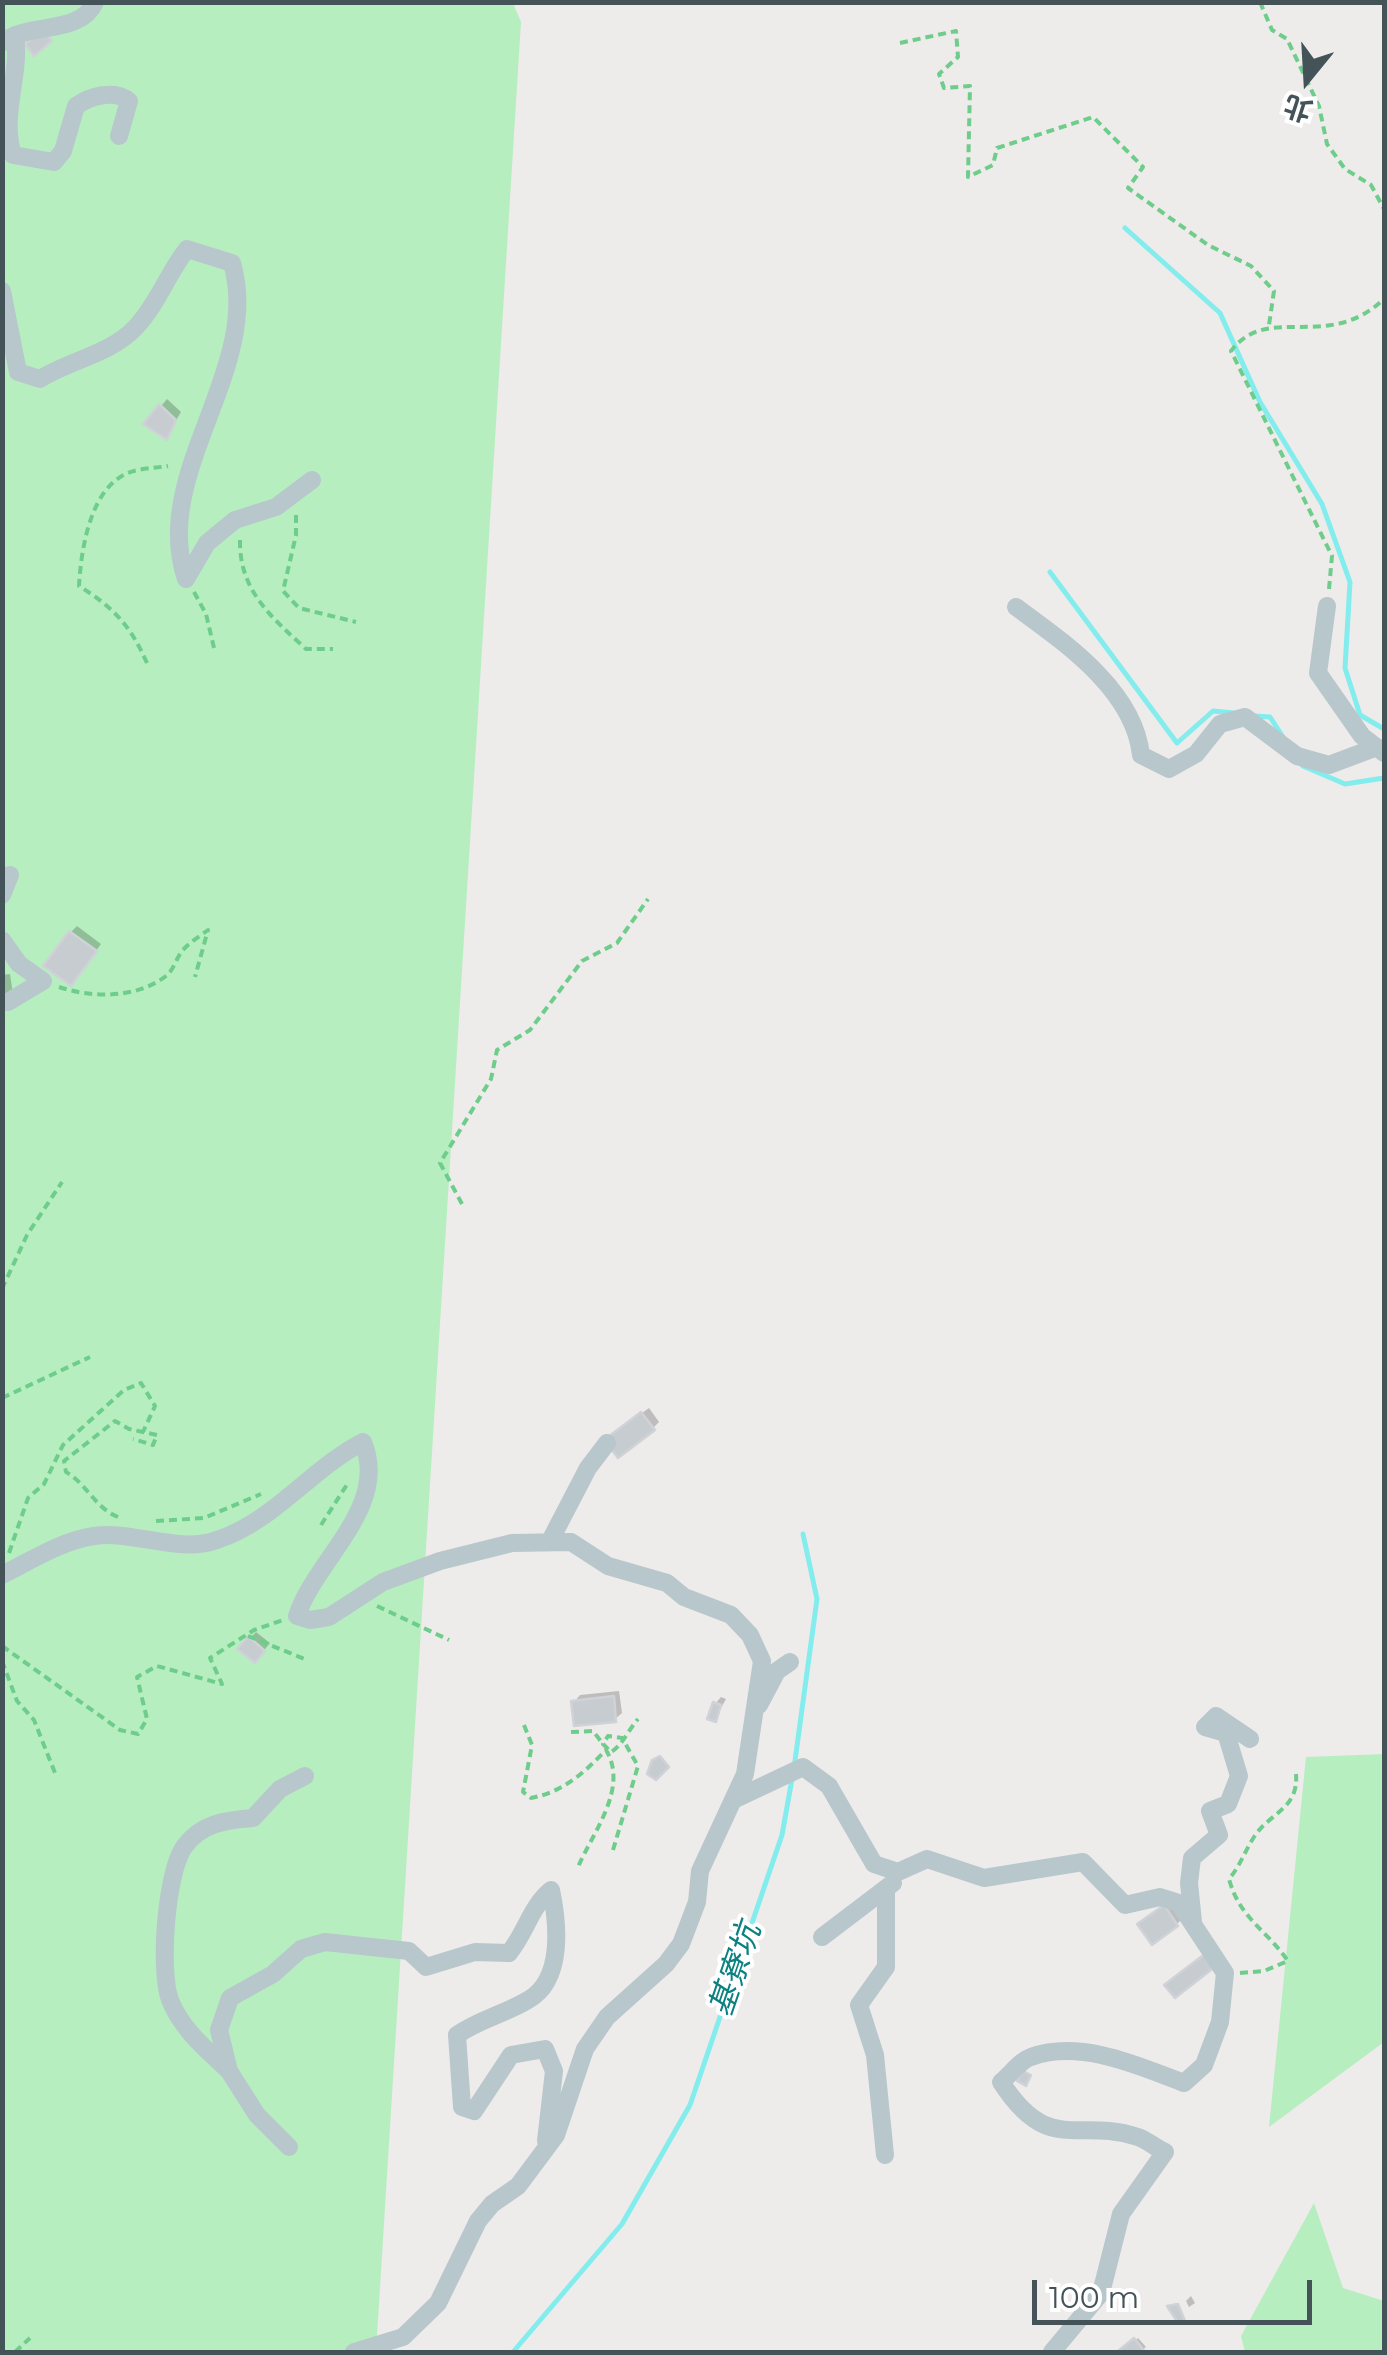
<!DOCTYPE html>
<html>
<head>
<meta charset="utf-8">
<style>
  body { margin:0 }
  #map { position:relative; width:1387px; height:2355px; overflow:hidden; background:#eeebeb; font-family:Montserrat,"Noto Sans TC",sans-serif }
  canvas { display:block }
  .frame { position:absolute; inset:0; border:5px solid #435358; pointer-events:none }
  .north { position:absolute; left:1257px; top:30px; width:100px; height:100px; -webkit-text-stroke:8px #fff; paint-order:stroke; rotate:198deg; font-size:28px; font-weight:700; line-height:40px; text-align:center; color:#435358 }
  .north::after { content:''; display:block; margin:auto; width:35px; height:45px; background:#435358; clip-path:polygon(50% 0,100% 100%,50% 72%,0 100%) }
  .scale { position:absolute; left:1032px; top:2280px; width:280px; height:45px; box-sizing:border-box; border:5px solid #435358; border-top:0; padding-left:12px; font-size:30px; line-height:35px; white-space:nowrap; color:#435358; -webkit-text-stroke:8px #fff; paint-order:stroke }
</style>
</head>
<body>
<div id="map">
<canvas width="1387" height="2355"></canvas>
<div class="frame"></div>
<div class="north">北</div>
<div class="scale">100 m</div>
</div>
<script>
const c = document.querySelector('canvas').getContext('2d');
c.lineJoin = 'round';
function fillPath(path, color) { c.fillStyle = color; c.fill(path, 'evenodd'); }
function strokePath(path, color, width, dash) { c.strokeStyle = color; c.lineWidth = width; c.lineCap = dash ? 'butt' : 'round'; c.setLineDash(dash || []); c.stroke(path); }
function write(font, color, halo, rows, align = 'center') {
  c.font = font + ' Montserrat,"Noto Sans TC",sans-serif'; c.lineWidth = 8; c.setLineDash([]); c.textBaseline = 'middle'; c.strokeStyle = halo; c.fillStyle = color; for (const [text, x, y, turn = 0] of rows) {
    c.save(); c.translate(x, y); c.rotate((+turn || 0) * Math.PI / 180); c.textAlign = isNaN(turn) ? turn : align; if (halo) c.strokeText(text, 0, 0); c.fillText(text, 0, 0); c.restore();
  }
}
const green = new Path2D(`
  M3,3h510l8,19 -145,2330h-373z
  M1384,1754v288l-115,85 37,-370z
  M1314,2203l29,85 41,13v51h-139l-4,-16z`);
const shadow = new Path2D(`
  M167,399l14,13 -15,25 -19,-14z
  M77,926l24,18 -24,33 -6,-45z
  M10,974l3,20 -11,7v-26z
  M649,1408l10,14 -6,6 -39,6z
  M256,1632l14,11 -9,11 -21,-6z
  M619,1691l3,22 -7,6 -41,-17 6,-7z
  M721,1697l5,2 -11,20v-15z
  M1171,1901l12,17 -6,6h-37z
  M1191,2296l4,7 -6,4 -3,-6z
  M1138,2338l8,9 -6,5h-17z`);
const stream = new Path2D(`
  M1125,228l95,85 40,89 62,102 28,78 -5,86 15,47 24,14
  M1050,572l127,171 36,-32 21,2
  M1255,716l15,1 13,20
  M1303,766l42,18 39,-6
  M794,1768l23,-169 -14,-65
  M513,2352l109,-128 68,-119 92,-270 10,-56`);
const building = new Path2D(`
  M43,29l9,12 -18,15 -9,-12z
  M159,404l17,16 -9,20 -24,-16z
  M69,931l28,20 -26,35 -28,-20z
  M641,1412l14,18 -37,28 -14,-18z
  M248,1636l17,15 -10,12 -18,-14z
  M614,1696l2,26 -42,4 -3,-25z
  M713,1702l8,3 -5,17 -9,-3z
  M660,1756l9,11 -13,13 -9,-6 5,-14z
  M1164,1905l14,21 -26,19 -15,-21z
  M1206,1953l10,13 -41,32 -11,-13z
  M1023,2071l8,4 -5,11 -9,-5z
  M1178,2304l7,17 -7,2 -11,-17z
  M1134,2338l11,14h-26l-1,-1z`);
const path = new Path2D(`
  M1260,2l12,28 15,9 32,67 8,38 18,25 26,16 13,24
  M900,43l56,-12 2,26 -19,17 5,14 26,-2 -2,91 25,-12 4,-17 96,-31 50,50 -15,21 80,57 43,21 23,25 -5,34
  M296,515v20l-13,56 16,17 57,14
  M240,540c-1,50 31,77 66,109h27
  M1329,589l3,-33 -101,-205c37,-49 96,2 153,-52
  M194,592l12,22 8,34
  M147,663c-17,-38 -33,-55 -68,-77 2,-36 11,-98 49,-113 12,-5 28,-5 40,-7
  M59,987c33,11 77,12 107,-11 8,-6 10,-18 17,-26 7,-8 17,-14 25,-20l-13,47
  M462,1204l-22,-41 51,-84 6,-29 33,-20 52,-69 35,-18 31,-44
  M2,1289l25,-54 35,-53
  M2,1398l88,-41
  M118,1517c-23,-9 -31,-33 -52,-45l-2,-11 51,-40 14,8 28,6 -4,10 -20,-6
  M156,1521l48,-3 57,-24
  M321,1525l27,-42
  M9,1553l19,-55 16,-14 19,-39 61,-55 17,-7 14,23 -12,26
  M377,1606l72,34
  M248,1636l59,24
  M2,1646l118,84 18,4 9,-15 -10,-42 20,-11 65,18 -12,-26 44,-28 29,-10
  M2,1661l15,40 17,19 21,53
  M524,1725l8,20 -9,47 8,6c32,-6 53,-25 75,-48 23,38 -13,82 -28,117
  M571,1732l22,-1 10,13
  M613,1850l25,-84 -16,-28 -14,-2 -5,8 8,8c11,-6 18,-23 27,-33
  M1240,1973l24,-2 24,-10c-23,-33 -48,-42 -59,-82 11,-13 16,-28 25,-42 15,-24 45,-28 42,-63
  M15,2352l15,-14`);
const minor = new Path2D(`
  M15,35c6,41 -15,80 -2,120l41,7 9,-11 13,-45c14,-10 39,-17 53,-5l-10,35
  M2,43c26,-22 78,-7 93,-41
  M2,291l16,81 22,7c30,-19 71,-25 96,-52 21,-22 32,-54 51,-78l45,14c31,106 -82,210 -46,316l21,-36 28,-23 41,-13 36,-27
  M1327,606l-9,67 44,63 22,17
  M1016,607c49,36 118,83 125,148l28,14 27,-15 24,-30 25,-7 52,39 32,9 48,-18
  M2,878l8,-3 -8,20
  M2,940l17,24 24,17 -35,21
  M550,1541l38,-73 19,-25
  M2,1575c30,-15 59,-34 92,-39 39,-6 84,18 123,4 56,-18 95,-72 146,-98 27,65 -48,118 -66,174l13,4 19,-3 54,-35 57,-21 72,-18 59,-1 37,24 59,17 17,14 47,18 19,20 12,26 -17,113 -45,97 -3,31 -16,42 -15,20 -59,53 -22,32 -29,86 -38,51 -26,18 -14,17 -40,82 -35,34 -49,15
  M759,1705l18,-34 13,-9
  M305,1776l-25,13 -27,29c-27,2 -52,5 -69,29 -18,26 -25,123 -14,153 12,30 36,49 59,71l-10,-41 11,-32 43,-24 28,-25 24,-7 84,9 17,16 49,-15 34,1c17,-21 22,-47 42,-63 7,33 13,90 -23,110 -23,14 -48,19 -71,35l5,72 12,4 37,-56 34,-6 9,22 -8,70
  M733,1800l70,-33 26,19 45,78 24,8 29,-13 57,19 99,-16 42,43 35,-8 19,6 46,70 -5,49 -16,43 -20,18c-45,-17 -103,-44 -153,-26 -10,3 -21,18 -30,25 48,74 76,35 137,55 9,3 18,11 27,15l-44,62 -20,79 -49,59
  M1193,1922l-4,-39 3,-25 27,-23 -9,-24 18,-7 11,-28 -13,-43 -21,-6 11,-11 34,23
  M822,1937l71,-54
  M229,2071l28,44 32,32
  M885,2155l-10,-100 -16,-50 27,-38v-79`);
const waterNames = [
  ["基寮坑",736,1970,-71]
];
fillPath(green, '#b6eec0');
fillPath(shadow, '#0003');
strokePath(stream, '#82edec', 5);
fillPath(building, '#c7ccd0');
strokePath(building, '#cfd3d7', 2.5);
strokePath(path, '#6ecd8a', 4, [8, 5]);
strokePath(minor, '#b8c7cb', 18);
write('italic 32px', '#0b8180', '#fff', waterNames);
</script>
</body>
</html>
